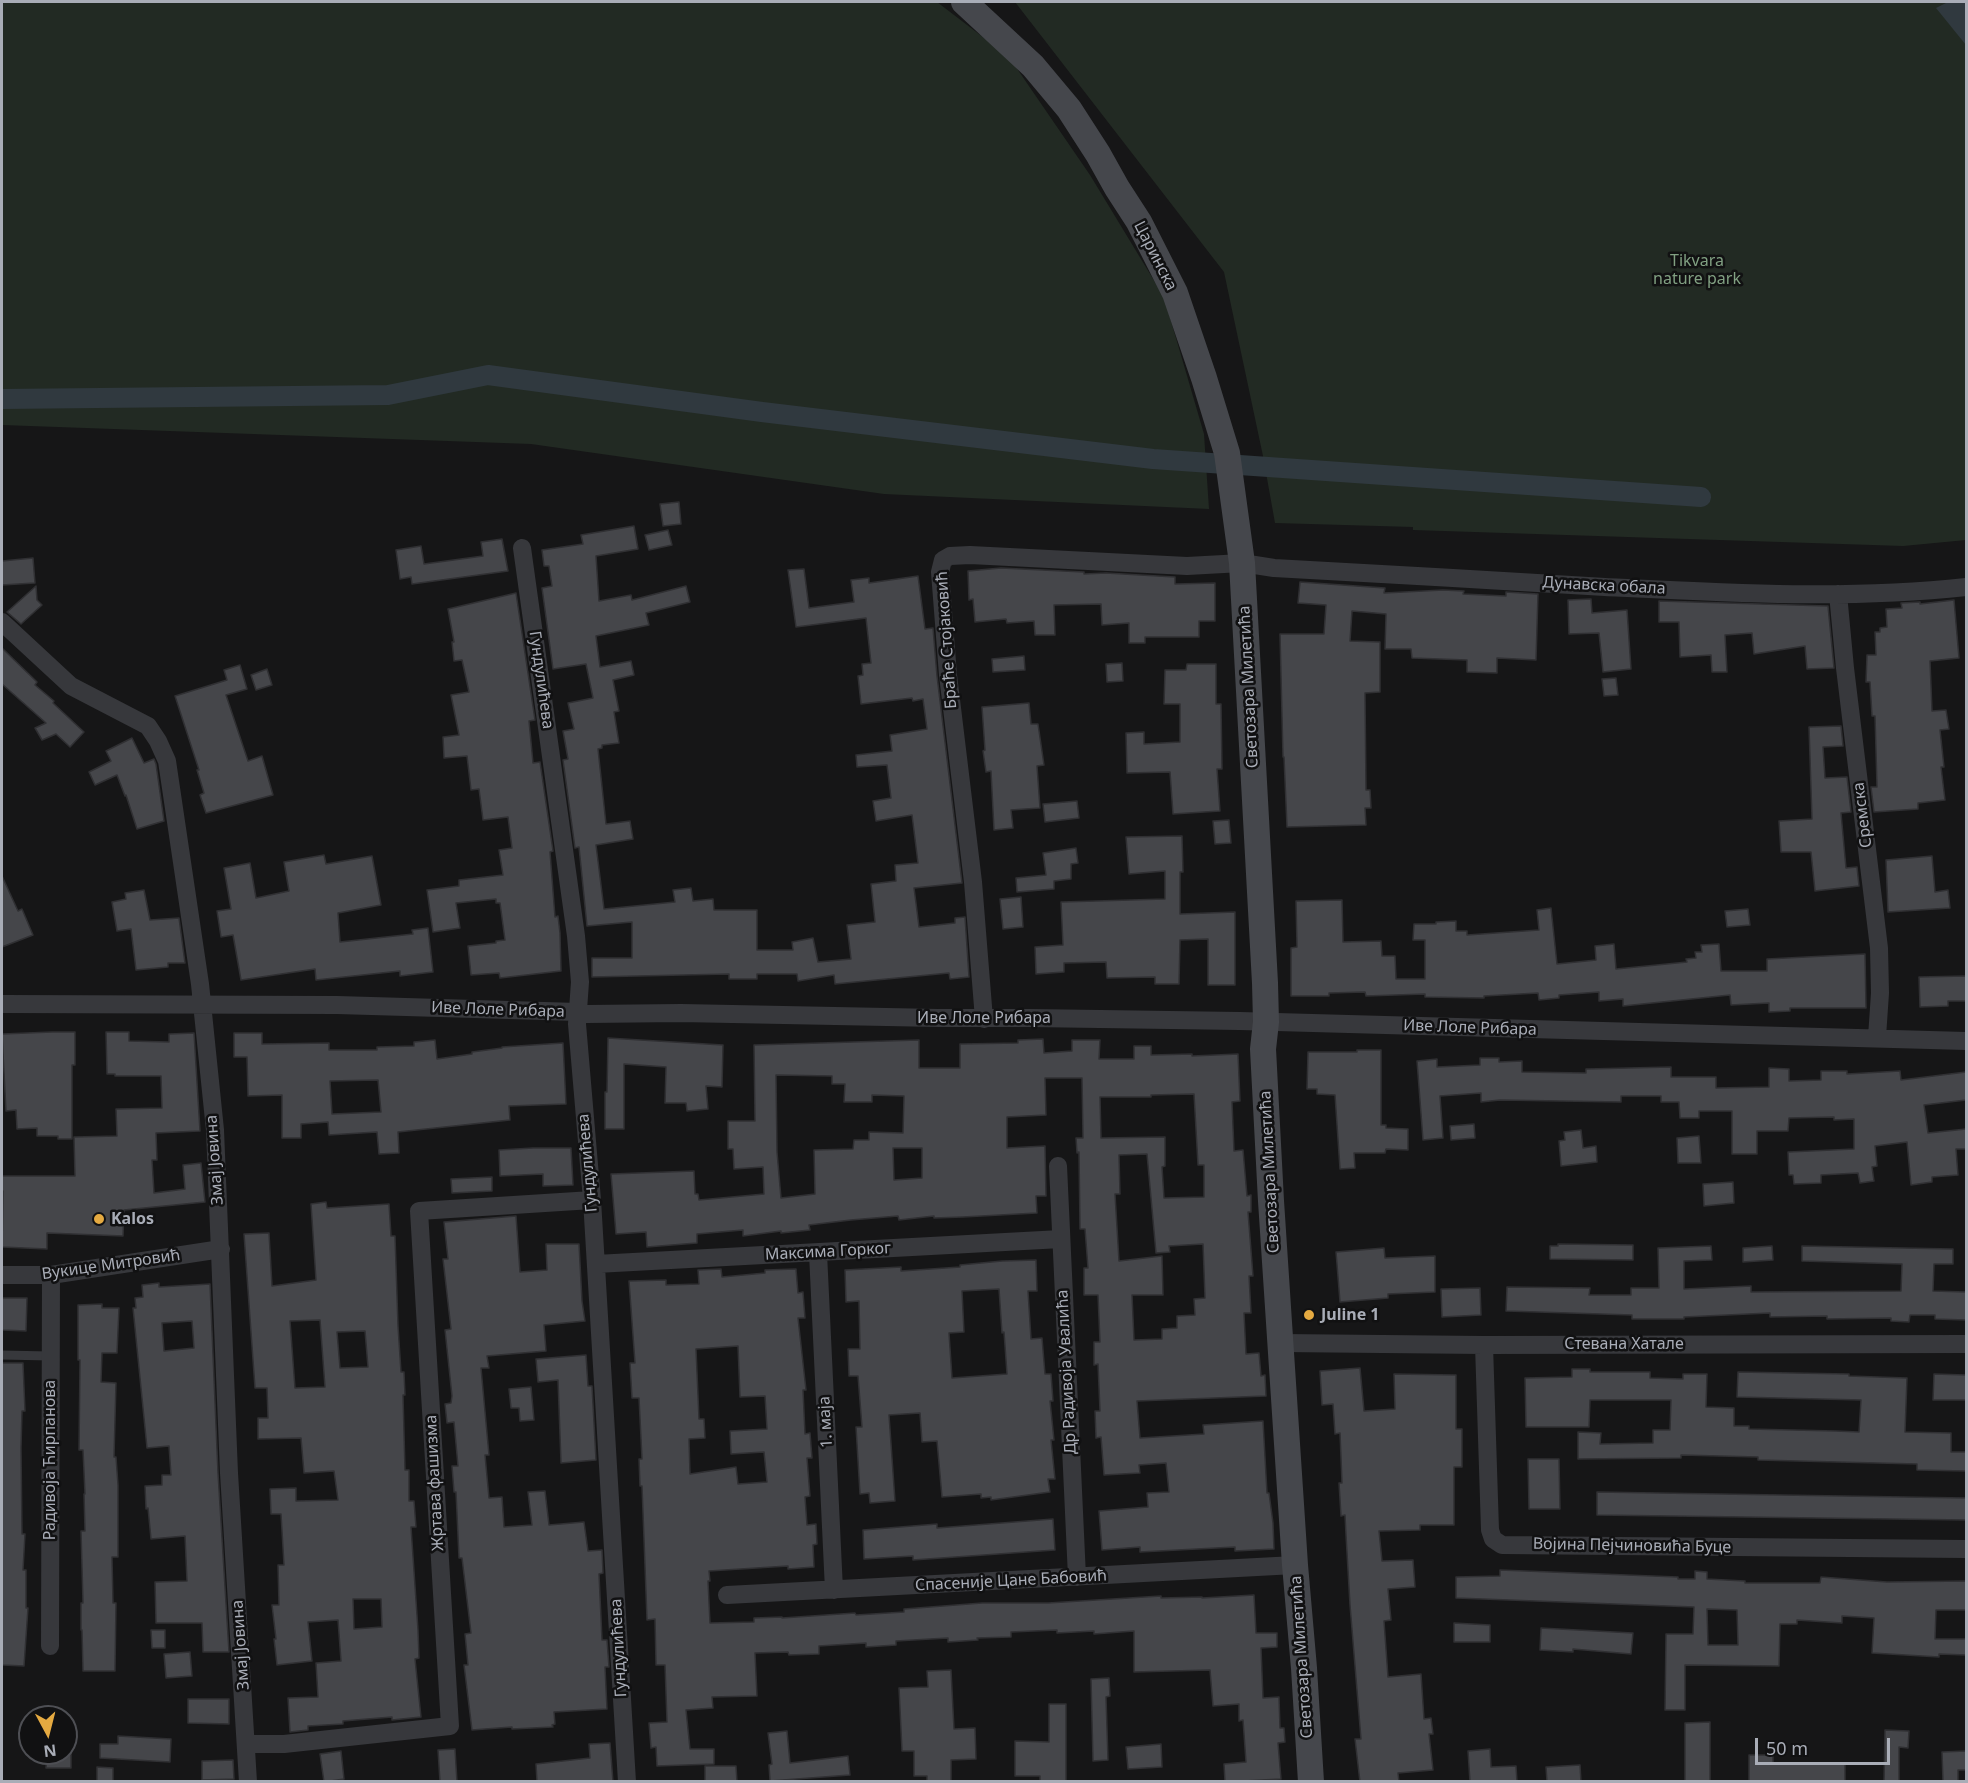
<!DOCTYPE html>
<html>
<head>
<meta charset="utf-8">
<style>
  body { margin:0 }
  #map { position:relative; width:1968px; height:1783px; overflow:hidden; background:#161617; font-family:"Noto Sans",sans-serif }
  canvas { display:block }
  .frame { position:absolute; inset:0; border:3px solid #a9adb7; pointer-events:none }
  .north { position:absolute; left:18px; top:1705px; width:60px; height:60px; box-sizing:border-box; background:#111112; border:2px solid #4e4f54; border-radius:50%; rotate:173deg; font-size:16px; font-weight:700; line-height:24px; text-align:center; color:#a9adb7 }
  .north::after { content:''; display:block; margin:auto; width:21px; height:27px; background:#e5aa41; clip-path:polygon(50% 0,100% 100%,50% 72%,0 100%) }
  .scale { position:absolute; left:1755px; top:1738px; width:135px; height:27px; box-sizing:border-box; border:3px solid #a9adb7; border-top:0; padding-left:8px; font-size:18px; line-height:21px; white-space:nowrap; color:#a9adb7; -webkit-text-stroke:4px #111112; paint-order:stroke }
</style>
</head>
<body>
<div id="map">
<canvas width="1968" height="1783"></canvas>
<div class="frame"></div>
<div class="north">N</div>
<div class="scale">50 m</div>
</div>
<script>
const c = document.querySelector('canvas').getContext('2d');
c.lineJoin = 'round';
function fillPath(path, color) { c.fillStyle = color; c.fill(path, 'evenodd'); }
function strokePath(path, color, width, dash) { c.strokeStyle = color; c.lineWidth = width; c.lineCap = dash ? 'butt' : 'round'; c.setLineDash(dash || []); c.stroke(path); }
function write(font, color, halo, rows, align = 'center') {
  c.font = font + ' "Noto Sans",sans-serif'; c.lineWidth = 5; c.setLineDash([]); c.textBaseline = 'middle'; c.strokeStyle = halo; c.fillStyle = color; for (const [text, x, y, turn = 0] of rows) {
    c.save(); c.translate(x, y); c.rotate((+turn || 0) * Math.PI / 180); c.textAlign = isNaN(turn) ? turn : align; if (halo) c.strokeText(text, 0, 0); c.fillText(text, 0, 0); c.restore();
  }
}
const green = new Path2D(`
  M2,2h935l72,55 81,118 74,122 40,137 5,75 -325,-15 -353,-50 -529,-19z
  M1015,2h951v538l-63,6 -490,-16v-3l-138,-4 -12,-67 -39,-184z`);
const water = new Path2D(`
  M1948,2h18v43l-30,-37z`);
const canal = new Path2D(`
  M2,399l386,-4 100,-20 274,37 391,47 548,38`);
const building = new Path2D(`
  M679,502l2,22 -18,2 -3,-22z
  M634,526l4,23 -42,7 3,45 32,-6 1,5 54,-14 4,16 -44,11 3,12 -53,11 4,31 31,-6 3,14 -21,5 6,31 -5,1 5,31 -17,2v3l-4,1 8,75 24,-3 3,18 -37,6 8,64 71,-7 -2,-12 18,-2 2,13 20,-2 1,11h43v40h36l-1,-8 21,-4 5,24 33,-3 -4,-34 28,-3 -4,-38 25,-3 -1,-16 23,-2 -6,-48 -36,6 -3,-20 18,-3 -4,-33 -30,2 -1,-12 36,-4 -2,-16 37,-6 -4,-30 -10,2 -1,-3 -51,6 -3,-28 5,-1 -1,-11 9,-1 -5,-45 -70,9 -8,-57 16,-1 5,39 45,-6 -3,-22 18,-2v5l49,-7 7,53 8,-1 4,48 25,207 -48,5 2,15 3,24 36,-4v-5l10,-1 4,60 -19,2 -1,-6 -114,11 -1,-9 -36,6 -1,-7h-40v5h-28v-5l-137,3v-19h40v-36l-45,4 -8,-79 -4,1 -12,-88 5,-1 -5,-28 11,-2 -6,-26 25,-5 -7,-34 -33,5 -11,-81 10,-2 -3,-20h-5l-2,-16 41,-6 -2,-9z
  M668,530l4,15 -23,5 -4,-15z
  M502,539l6,32 -96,13 -1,-7 -11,2 -4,-29 25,-4 3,18 59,-8 -2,-14z
  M33,558l2,25 -33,2v-24z
  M1001,568l83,4v2l22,-1 69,4v7l40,-1v38h-16v16h-54v6h-16v-20l-27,2 -1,-21 -47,1 1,30h-20l-1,-14 -27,2 -1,-4 -31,3 -2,-23 -4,1 -1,-29z
  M1300,582l85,6 -1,5 59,-3 21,1 -1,3 43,2v-4l32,2 -2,66 -39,-2v15l-30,-1v-12l-55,-2 -1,-9h-26l1,-35 -34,-3 -2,30 30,1v50l-15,1 1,97h4l1,18h-6l1,17 -79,2 -3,-70h-1l-3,-123h44l2,-29 -28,-2z
  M36,586l1,14 5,5 -21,19 -14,-12z
  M516,593l19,127 -6,1 4,42 7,-1 13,89 -3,1 5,65 3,-1 2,17 1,38 -61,7 -1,-5 -28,2 -3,-29 28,-3v-2l9,-1 -5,-37h-4v-4l-40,4 4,25 -27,4 -6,-42 32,-4v-6l44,-5 -4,-25 13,-2 -4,-31 -25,3 -4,-31 -8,1 -4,-34 -23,2 -1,-21 16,-2 -8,-40 18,-3 -7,-32 -8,1 -2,-19h2l-6,-33z
  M1591,599l1,14 35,-3 4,59 -28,3 -4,-39 -30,1 -1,-34z
  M1954,600l5,58 -29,3 2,50 14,-1 3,19 -9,1 4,37h-3l4,33 -27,3v6l-44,3 -3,-25h6l-2,-71h-3l-2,-34h-4l1,-27h9l-1,-23h5v-4l7,-1 -1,-18 16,-1 -1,-5 19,-1v2z
  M1659,601l169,5 6,62 -27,1 -2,-23 -51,8 -2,-21 -27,2 2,37h-15l-1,-17 -31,2 -1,-35h-20z
  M2,648l35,34 -2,3 19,16 -1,2 31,29 -14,15 -14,-13 -14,6 -7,-12 11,-5 -44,-39z
  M1024,656l1,14 -32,2 -1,-13z
  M1122,663l1,18 -16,1 -1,-18z
  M1187,664h29v40h5l1,65h-5l3,42 -47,3 -3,-42 -43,1 -1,-40 18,-1v12l36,-2v-38h-16l1,-34h21z
  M240,665l7,24 -21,6 22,66 14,-5 11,39 -67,18 -6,-18 4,-2 -7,-23h2l-24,-74 52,-16 -3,-10z
  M267,669l5,16 -16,5 -5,-15z
  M1616,678l2,17 -14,1 -2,-17z
  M1029,703l2,21h7l6,41 -7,1 3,42 -29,2 2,18 -19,2 -3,-59 -5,1 -3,-21 2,-1 -3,-43z
  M1841,726l2,20 -20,1 2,31 22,-1 4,35 -10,1 5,55 11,-1 2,19 -44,5 -4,-39h-30l-2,-31 33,-2 -3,-92z
  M132,738l12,25 10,-4 2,5 8,57 -27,8 -11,-34 -1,1 -8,-21 -22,10 -6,-13 22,-11 -5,-10z
  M1077,801l2,17 -34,4 -2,-18z
  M1229,820l2,23 -16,1 -2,-23z
  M1182,836l1,36h-3v42l55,-2v73h-27v-46l-28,1 -1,44h-24v-7l-48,1 -1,-16 -42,1v9l-28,2 -1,-27 28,-2 -2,-43 104,-3v-28l-36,3 -3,-37z
  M1076,848l2,15 -7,1v15l-17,2v8l-37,3 -1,-14 30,-3 -3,-22z
  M324,855l2,9 46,-8 9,49 -43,8 2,29 73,-8 -1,-4 16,-2 5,44 -33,4v-5l-84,9 -1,-11 -74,11 -8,-45 -12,2 -4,-26 14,-2 -7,-41 26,-5 6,35 33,-7 -5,-29z
  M1932,856l3,36 13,-2 2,18 -62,4 -2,-52z
  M2,876l16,35 4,-2 11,26 -31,12z
  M144,890l6,30 29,-2 6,45h-17v4l-32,3 -5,-41 -14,2 -5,-29 14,-3 -1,-6z
  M1021,897l2,30 -20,2 -3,-30z
  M1342,900l1,42 38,-1 1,15h13l1,23h29v-39h-12l1,-16h22v-2l20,-1v10h11v4l72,-5 -2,-20 14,-2 6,56 39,-4 -1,-14 19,-2 2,25 71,-7 -1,-3 10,-1 -1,-6h7l-1,-7 18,-1 2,27h46v-12l98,-5 1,54h-76v3l-21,1v-9l-38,2 -1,-10 -107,11v-7l-24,2v-9l-40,3v3l-20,2 -1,-7 -54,3v2l-59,-1v-3l-59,2 -1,-4 -36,1v3h-38v-48l6,-1 -1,-46z
  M1748,909l2,16 -23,2 -2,-16z
  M1966,976v25h-18v5l-28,1 -1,-30z
  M52,1032h23v33h-3v74h-14v-3h-21v-8l-20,1 -1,-19 -10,1 -4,-77z
  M106,1032h23v9l40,1v-8l25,-1 6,98 -44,2 1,27h-5l2,33 31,-4 -2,-24 18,-2 4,39 -81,8 -1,26 -76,-3v16l-45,-2 1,-56h-1v-15h73l-1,-39 43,-1 -1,-27 46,-1 -1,-32h-46v-2h-8z
  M234,1033h28v11l67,-1v7h48v-3l37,-1v-4l21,-2 2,19 35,-5v-2l30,-4v-1l61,-4 3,61 -57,2 1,14 -112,12 1,21 -20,1 -2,-22 -48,3 -1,-13 -27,2v14h-19v-43l-34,1 -1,-39h-13zM378,1080l3,32 -49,2 -2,-33z
  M608,1038l115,7 -1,42 -16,-1 2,23 -21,2 -1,-8h-21l1,-36 -42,-3v65h-19v-37h2z
  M1043,1039l1,14 28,-2v-11h28l-1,19h35v-13h17v9l41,-1v2l46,-2 2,47 -8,1 2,49 9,-1 4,46 4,-1v17h-3l5,64h-4l2,37h-7l2,41 13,-1 2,23 4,-1 1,21 -129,5 3,37 64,-4 -1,-9 60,-4 4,72h2l4,30 1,26 -39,2v-4l-95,5v-5l-38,3 -3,-39 49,-4 -1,-14 22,-1 -3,-29 -27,2 1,8 -36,2 -3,-38 -5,1 -1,-27h5l-2,-47 -4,1v-23h6l-2,-47h-14v-27h4l-3,-39h-5l-1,-77 -2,1 -1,-15h7l-1,-60h-37l1,37 -39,2v31l38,-2 1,50h-10l1,17 -74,4 -29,1v-2l-35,4 -1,-4 -47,4 -42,5 1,5 -29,3v-2l-38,5v-6l-46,4v9l-50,4 -1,-15 -30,2 -5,-60 83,-3 1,23h3l1,6 65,-6 -1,-27 -29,2 -1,-20h-5v-28h27l-1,-76 165,-5v28h41v-24l58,-1v-3zM776,1075l56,1v8h13l-1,18h28v-7l32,1 -1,37 -34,-1v8h-15l-1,9 -39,1 1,44 -34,4 -4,-46zM1194,1094l4,71h6v32l-40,1 -2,-31 3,-1v-29l-64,1 -1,-41h51v-2zM893,1148h29v30l-28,2zM1147,1154l9,99 14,-1 -1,-6 34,-2 2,54 -11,1 1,16 -18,1v12l-15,1v10l-28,1 -2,-45h31l-1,-39 -43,5 -4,-67h5l-1,-39z
  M1357,1050h24v75h5v3l22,1v21l-22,-1 -1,4h-31l1,15 -15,1 -5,-74 -18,-1v-5h-10l1,-37h49z
  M1480,1058h19v4l23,-1v11l64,1v-4l85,-2v10h45v11l53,-1v-19l20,1v12l32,-1v-9h26v3l53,-3 1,9 65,-8v28l-42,5 4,28 38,-4v20h-10l2,26 -26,2v5l-21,3 -4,-43 -32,4 2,20 -5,1 2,14 -14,2 -2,-10 -37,2v8l-27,1 -1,-9h-4l-1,-23 66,-3v-30l-20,1v-3l-45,1 -1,13h-31v23h-25v-43h-33v7h-19l-1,-16h-18v-6h-40v6l-121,-2 -19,2v-9l-41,3 3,42 -20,2 -6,-79 20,-2v8l43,-2z
  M1474,1124l1,14 -24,2 -1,-14z
  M1581,1130l2,18 13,-2 1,16 -36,4 -2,-25 6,-1 -1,-8z
  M1699,1136l2,27h-23l-1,-25z
  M533,1148h38l2,37 -30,1v-12l-43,2 -1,-26z
  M492,1177v14l-40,2 -1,-14z
  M1733,1182l1,21 -30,3 -1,-22z
  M326,1202l1,6 62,-4 2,32h4l3,90 3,46h3l1,23h-2l2,75h4v31h5l2,26h-5l7,103 1,28 -4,1 6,58 -29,3v-3l-49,4v3l-35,2v4l-18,2 -2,-34 30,-1 -2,-34 25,-2 -3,-41 -30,2 4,39 -35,4 -3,-26h2l-4,-34h7l-1,-40h6l-3,-51h-10l-1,-25 26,-1v13l42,-1 -4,-29 -30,2 -3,-35 -43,1v-21h10l-1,-30h-12l-11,-154 25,-1 3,53 44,-6 -5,-76zM320,1320l5,67 -30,1 -5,-67zM365,1331l3,36 -28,1 -3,-36zM353,1599h28l1,28 -28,2z
  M516,1216l4,56 27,-2 -1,-26h33l3,57 3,20 -41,4 2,26 -59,5 2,12h-8l8,87h-4l4,43 13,-1 2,30 28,-2 -4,-33 17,-1 4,34 35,-3 4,29 14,-1 1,23 -4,1 3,66h5l2,27h-4l2,42 -53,3 1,12 -3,1 1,2 -41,2v-2l-40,3 -8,-65h4l-3,-31 6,-1 -9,-75h-3l-3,-66h-2l-2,-26h6l-4,-44 -7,1 -2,-19 6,-1 1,-7 -7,-66 6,-1 -8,-70h5l-4,-37z
  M1558,1244l75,1v15l-83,-1v-13h8z
  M1711,1246l1,14 -28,1v28l67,-3v6l150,-1 1,-27 -100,-3v-15l151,3v15h-19l-1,27 33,1v28l-31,-1v-4h-25l-1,7 -18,-1v-3l-64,1v-3l-57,1v-4l-86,4v2h-52v-4l-126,-4 1,-24 83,1 -1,7h42v-7h28l-1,-40z
  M1772,1246l1,14 -30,2v-14z
  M1384,1248l1,10 50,-2v36l-47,2v4l-48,4 -4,-50z
  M1036,1260l1,31h-9l3,48 11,-1 3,36h6l2,27h-3l4,39h-3l4,39h-7l2,13 -59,8v-3l-10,1v-4l-39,3 -5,-56 -15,1 -2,-29 -31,2 6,86 -25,2 -1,-10 -9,1 -4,-67h6l-4,-51h-9l-1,-27h12l-1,-48 -13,1 -1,-32 56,-3v4l59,-4v-2l42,-4zM999,1289l3,44 2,-1 3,42 -55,4 -3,-45 15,-1 -2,-41z
  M721,1269l1,8 43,-4v-3l31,-1 2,24 5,-1 2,26h-7l8,72h-3l2,44 5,-1 2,25h-5l3,38 -5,1 2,28 9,-1 1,20 -4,1 1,22 -26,2v-3l-79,5 1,10h-2l2,42 44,-1v-4l28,-1v1l73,-5 1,2 48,-3v-3l78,-6h66l113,-7v2l41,-1v1l52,-3 2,38h21v14l-16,1 2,50 16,-1 1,31h4l1,14 -7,1 3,36 -56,3 -1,-18 22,-2 -3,-42 -4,1v-17l-26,2 -3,-36 -76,2v-41l-40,3v-3l-37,2v-3l-46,2v5l-34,1 1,2 -30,2v-4l-52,3v4l-30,2v-4l-47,3v8l-30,1 -1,-3 -33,1 2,43 -45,1 1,11 -27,2 4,39h24v15l-57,2 -1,-19 -5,1 -2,-25 18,-1 -2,-57h-9l-1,-46 -8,1 -5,-134h-2l-1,-27h3l-3,-61h-7l-2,-35h5l-6,-82 37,-1v5l33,-1 -1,-14zM738,1346l2,51 25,-1 2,33 -37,2 1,23 33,-2 3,30 -29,2 -2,-17 -46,7 -1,-35 16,-1 -1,-19h-5l-3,-70z
  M159,1283v4l51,-3 8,189 11,179h-26l-1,-29h-46l-1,-41 32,-1 -2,-45 -34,3 -3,-31 -2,1 -1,-23 17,-1v-10h9l-2,-29 -22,2 -14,-140h3l-1,-10 8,-1 -1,-12zM192,1321l2,27 -30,3 -2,-28z
  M1480,1288l1,27 -39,2 -1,-28z
  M2,1298h25l-1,33 -24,-1z
  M102,1304v4h17l-2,45h-15l-1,29 15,1 -2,74h2l2,28v72h-6l1,46h3l-1,68h-32l-1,-41h-1v-27h2l-2,-72h4l-1,-37h1l-2,-44h-4l1,-90h-2v-55z
  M586,1355l2,31h4l4,74 -35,3 -3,-83 -20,2 -2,-23z
  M2,1363h21l2,48h-3l-1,37 1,86h3l-2,36h3v38h2l-4,58 -22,-1z
  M1360,1368l4,43 31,-2 -1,-35 62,1v54h6v38h-8v58h-34v5l-41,1 3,30 31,-1 2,27 -27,2 3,31 -7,1 4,56 33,-3 3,45 7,-1 2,16h-4l4,36 -35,3 1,9h-39l-5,-43h6l-11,-134 -4,-70 -1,-20 -4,1 -2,-33h3l-2,-50 -5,1 -2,-30 -11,1 -2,-34z
  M1572,1369h18v3h60v6l33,1v-5h24l-1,33 28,1v18h15v3l87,2 23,1 2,-32 -124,-3 1,-25 111,2v2l58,2 -2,54 46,1v19h15v19l-49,-1v-6l-159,-4v-3l-77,-2v3l-103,1v-27l23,1 -1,11 53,-1v-13h17l1,-30h-81l-1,27h-63l-1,-49 47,-1z
  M1934,1374l32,1v25h-33z
  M531,1387l3,33 -14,1 -1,-13h-8l-2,-19z
  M1528,1459h31l1,50h-31z
  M1597,1492l369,6v22l-369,-5z
  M1053,1519l2,31 -142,10v-4l-49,3 -1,-29 74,-6v4z
  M1500,1570l178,7v2h17v-8l12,1v7l38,2v2h75l1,-6 66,5 79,-1v29h-30l-1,29h31v16l-27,-1v3l-67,-4 2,-35 -32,-2v7l-45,-3v4h-17l-1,42 -94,-1v45h-20l1,-76h27l1,-27 -238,-9v-21l44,-1zM1707,1609l30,1 1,35h-30z
  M1454,1623l36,2v17h-36z
  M1541,1628l92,5 -2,21 -58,-5v3l-33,-2z
  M151,1630h14v18h-13z
  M190,1652l2,24 -26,2 -2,-24z
  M951,1670l3,59 21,-1 1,31 -25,1v22h-24v-6h-13v-25h-12l-3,-63 29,-1 -1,-16z
  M1109,1678l1,18 -4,1 2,63 -15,1 -2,-82z
  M188,1699h41v25l-41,-1z
  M1049,1704h17v78h-26v-6h-25v-35l34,1z
  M1710,1722v60h-25v-59z
  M1885,1730l24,1 -1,17 -9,-1v35h-15z
  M787,1731l3,32 58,-7 2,19 -80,6 -1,-16 3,-1 -4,-31z
  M118,1736l53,3 -1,23 -70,-4v-14h18z
  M610,1743l3,39h-76l-1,-18 54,-6 -1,-14z
  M1161,1744l1,23 -34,2 -2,-22z
  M455,1749l2,33h-17l-2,-32z
  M1490,1749l1,18 25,-1 1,16h-47l-2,-31z
  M341,1751l3,28 -20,3 -4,-28z
  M1966,1751v19h-8v12h-15l-1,-30z
  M47,1753h24v15h-25z
  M1749,1755h24v8h72v19h-96z
  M233,1760l1,19 -32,1v-19z
  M1580,1765l1,17h-34l-1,-15z
  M705,1766h31l1,16h-32z
  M97,1767l16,1v14h-16z`);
const lane = new Path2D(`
  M2,1355l48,1`);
const street = new Path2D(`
  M522,548l54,388 4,46 -3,42 15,176 35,582
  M1838,594l7,74 34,280 1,45 -3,44
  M2,622l69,64 77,40 10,15 9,20 33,223 15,146 14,343 19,309
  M2,1004l335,1 241,7 9,2 94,-1 257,5h92l210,3 726,20
  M984,1019l-11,-137 -25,-207 -8,-103 3,-12 7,-4 20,-1 217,11 55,-3 32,5c110,6 221,12 331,19 120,6 241,13 361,0
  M1058,1166l19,411
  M818,1253l16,337
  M596,1264l465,-25
  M2,1275h49l170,-26
  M1281,1343l203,2 482,-1
  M1484,1345l6,185 3,9 9,6 464,4
  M727,1595l568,-30
  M50,1646l1,-371
  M247,1744h37l166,-18 -31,-515 173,-11`);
const secondary = new Path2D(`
  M964,2l69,64 36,43 29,45 19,34 22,34 36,71 29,85 23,75 15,110 23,420 1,39 -3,27 8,152 24,364 9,103 7,114`);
const markers = [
  [99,1219,6,"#e5aa41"],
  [1309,1315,6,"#e5aa41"]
];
const streetNames = [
  ["Царинска",1155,256,63],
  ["Дунавска обала",1604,586,3],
  ["Браће Стојаковић",947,640,-94],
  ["Гундулићева",541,680,82],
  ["Светозара Милетића",1249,687,-93],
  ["Сремска",1863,815,-97],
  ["Иве Лоле Рибара",498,1010,2],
  ["Иве Лоле Рибара",984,1018],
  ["Иве Лоле Рибара",1470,1028,2],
  ["Змај Јовина",215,1160,-94],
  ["Гундулићева",588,1163,-95],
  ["Светозара Милетића",1270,1172,-93],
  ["Максима Горког",828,1252,-3],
  ["Вукице Митровић",111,1265,-8],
  ["Стевана Хатале",1624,1344],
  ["Др Радивоја Увалића",1067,1372,-93],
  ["1. маја",826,1422,-93],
  ["Радивоја Ћирпанова",50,1460,-90],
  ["Жртава фашизма",435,1483,-93],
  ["Војина Пејчиновића Буце",1632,1546,1],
  ["Спасеније Цане Бабовић",1011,1581,-3],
  ["Змај Јовина",241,1645,-94],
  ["Гундулићева",619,1648,-93],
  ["Светозара Милетића",1302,1657,-94]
];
const parkNames = [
  ["Tikvara",1697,261],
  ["nature park",1697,279]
];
const poiNames = [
  ["Kalos",111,1219],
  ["Juline 1",1321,1315]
];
fillPath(green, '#222a23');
fillPath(water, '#30393f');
strokePath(canal, '#30393f', 20);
fillPath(building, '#45464a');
strokePath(building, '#303033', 1.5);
strokePath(lane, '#37383c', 9);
strokePath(street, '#37383c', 18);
strokePath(secondary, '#45474c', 26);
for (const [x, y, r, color] of markers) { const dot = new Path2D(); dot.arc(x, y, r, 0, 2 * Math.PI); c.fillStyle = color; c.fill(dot); strokePath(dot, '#111112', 2); }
write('16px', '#a9adb7', '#111112', streetNames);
write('16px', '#81a082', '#111112', parkNames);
write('bold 16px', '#a9adb7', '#111112', poiNames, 'left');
</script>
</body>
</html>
